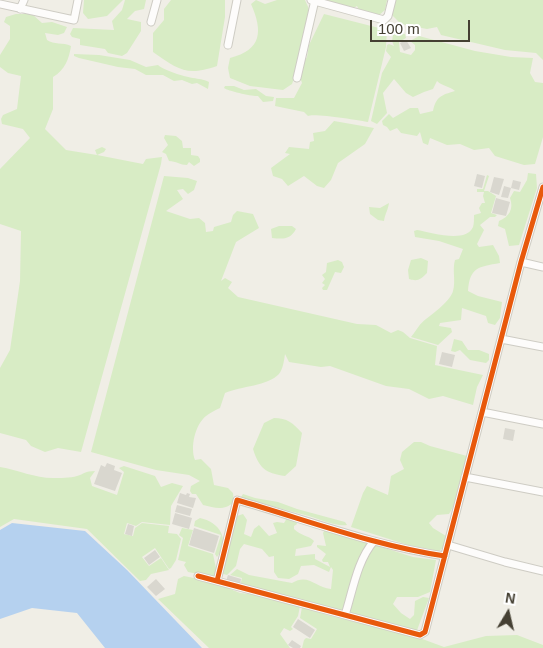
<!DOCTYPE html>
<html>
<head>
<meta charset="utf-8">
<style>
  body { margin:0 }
  #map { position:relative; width:543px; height:648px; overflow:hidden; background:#f0eee6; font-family:Helvetica,sans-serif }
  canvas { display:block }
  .north { position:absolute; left:483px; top:588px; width:50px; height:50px; -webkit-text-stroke:4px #fff; paint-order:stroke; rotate:9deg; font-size:14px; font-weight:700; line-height:20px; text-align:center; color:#454033 }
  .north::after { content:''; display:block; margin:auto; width:18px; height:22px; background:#454033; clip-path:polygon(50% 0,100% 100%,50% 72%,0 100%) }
  .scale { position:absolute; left:370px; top:20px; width:100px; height:22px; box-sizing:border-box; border:2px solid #454033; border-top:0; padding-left:6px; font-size:15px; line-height:18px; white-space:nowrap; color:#454033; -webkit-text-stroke:4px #fff; paint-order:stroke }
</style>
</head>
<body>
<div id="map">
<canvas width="543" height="648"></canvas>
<div class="north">N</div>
<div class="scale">100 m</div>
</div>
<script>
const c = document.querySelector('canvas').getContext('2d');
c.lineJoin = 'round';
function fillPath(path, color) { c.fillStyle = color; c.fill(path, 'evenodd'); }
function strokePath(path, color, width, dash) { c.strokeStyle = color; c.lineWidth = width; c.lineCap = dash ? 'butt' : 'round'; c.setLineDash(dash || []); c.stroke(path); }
const green = new Path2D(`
  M84,0h39l-16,16 -19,3 -5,-6z
  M125,0h21l-2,9 -9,2 -8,8 14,3v9l-14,22 -5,3 -14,-3 -3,-4 -25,-4v-6l-8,-2 -2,-3 3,-6 41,2 -2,-9 10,-11z
  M171,0h54v17l-8,49c-31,11 -39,3 -64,-14v-19l11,-13v-11z
  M256,0l9,4 12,-4h28l4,9 -12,61 -5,14 -9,6 -33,-4 -20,-8 -2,-10 2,-10c32,-8 33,-27 21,-54z
  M329,0h58l-2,10 -7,6 -19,-6 -2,-4 -5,3 -6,-1 -2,-3 -11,2 -4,-1z
  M392,0h151v60l-7,-7 -31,-3 -64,-15 -4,-8 -10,2 -26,-5 -11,-11z
  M16,14h16l10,9 10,-1 15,5 -3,6 -6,2 -13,-2 2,7c7,5 16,2 24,6 -2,13 -6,24 -18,31v32l-8,20 21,21 31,5 -2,-5 7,-3 4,2 -2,3 -7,3 46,9 3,-5 16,-2 -1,7 -80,288 -23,-4 -13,4 -14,-6 -5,-6 -26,-7v-65l10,-18 10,-69 1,-50 -21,-7v-55l30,-31 -7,-9 -21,-5 -1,-5 2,-4 14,-6 4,-33 -13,-3 -8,-6v-12l10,-16v-13l-6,-4 2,-5z
  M324,14l63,16 -1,17 -18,75c-10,-2 -55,-9 -60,-6l-4,-4 -29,-6 1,-8h18l8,-15 -2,-6 1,-10 6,-10 2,-12z
  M399,33l6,1 1,4 -7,4 1,10 11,3 4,-5v-5l-5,-4 9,-5 56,15 36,6 22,1 -3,15 5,9 8,1v54l-8,27 -11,1 -29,-9 -6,-8 -15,2 -14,-6 -13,1 -17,-7 -2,7 -5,-2 -3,-11 -3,4 -16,-3 -4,-5 -7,3 -3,-4 -4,-2 -1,-4 7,-7 4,4 17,-10h8l2,6 13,-3c3,-14 8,-16 22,-20 -6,-5 -13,-5 -18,-10l-4,8 -9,3 -11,5 -7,-4 -12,-14 -11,14 4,20 -10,11 -6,-3 11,-48 9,-16 -5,-6 1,-6 2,-1 5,2 -2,-5 1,-6z
  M74,54l25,1 31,5 16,7 12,-2c5,5 27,12 35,13 6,1 10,1 16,4l-1,7 -11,-6 -5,1 -10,-4 -8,1 -11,-6h-17l-11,-6 -17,-2 -39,-9 -5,-2z
  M225,86h9l10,4 12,-1 10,7 8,1 -1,4 -10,1 -5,-6c-4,1 -30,-5 -34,-8z
  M334,121l40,7 -9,16 -27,19 -7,17 -7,8 -7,-2 -13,-10 -16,10 -6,-7 -9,-3 -2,-8 19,-14 -5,-1 4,-6 20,2 1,-7 4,-1 -1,-8 12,-2z
  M165,135l11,1 6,5 1,7h8v7l7,1 2,3v3l-6,4 -5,-4 -2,3c-7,0 -11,-4 -18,-4l-3,-7 -4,-2 6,-7 -4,-7z
  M528,173l8,1 1,14 -18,57 -10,1 -4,-17 -7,-3 1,-5c10,-4 15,-12 11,-23l4,-7 6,1 7,-12z
  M487,175l2,1 -5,15h4l8,5 -5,17 6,2 -2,2h-5l-10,8 4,5 -7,14 2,3 14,-2 6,11 1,7c-22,4 -30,4 -32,28l10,5 24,6 -2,16 -5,7 -7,-2 -2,-7 -24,-8 -1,12 -21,3 -1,3 12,2 1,4 -14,13 -27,-8c5,-6 9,-14 15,-18 7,-5 25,-19 27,-28 3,-10 -1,-21 2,-31l4,-1 4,-10 -24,-8 -24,-4 -1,-6 3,-1c13,2 49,14 56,-3 1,-3 1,-8 1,-12l7,-2 -2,-5 3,-5h3l-2,-7 1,-4h-7v-3h6z
  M164,176l24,2 9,3 -3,9 -6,4 -5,-5 -6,1 6,9 -17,12 24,8 9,-1 6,5 1,9 7,-1 1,-4 17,-5 2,-7 4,-4 16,3 6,14 -23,14 -15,39 4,-3 7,4 -4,6 10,9 119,27 19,1 15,8 7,-3 5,2 7,6 27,8 -2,19 48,10 -6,12 -4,18 -30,-9 -14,3 -20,-10 -23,-3 -56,-20 -9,1 -32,-5 -4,-8c-1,7 -2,15 -6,20 -11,12 -38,12 -54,19l-5,15c-5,2 -10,5 -14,8 -11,9 -16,31 -11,44l6,-1 10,10 3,16 14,3 5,5 1,9c-10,9 -19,6 -31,3l-7,-11h-4l-2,-3 1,-5 9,-5 -11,-6 -33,-5 -65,-18z
  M389,203c-1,7 -4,11 -5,18l-6,-1 -8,-6 -1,-7 11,1z
  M279,226h13l4,3c-6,11 -13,10 -24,9l-1,-9z
  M421,258l7,3 -1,12c-6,6 -9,9 -18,6l-1,-9 3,-10z
  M338,260l4,2 2,5 -3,6 -6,-1 -8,18h-4l-1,-2 3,-3 -3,-2 3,-4 -3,-4 4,-3 1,-9z
  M454,339l8,2 6,9h11l10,4v6l-3,3 -16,-3 -10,-10 -5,2 -4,-1z
  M274,418c13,0 19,5 28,15l-6,33 -11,10c-20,-3 -26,-8 -32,-27l11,-26z
  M414,442h7l9,4 37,10 -14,51 -4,7 -12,1 -8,8 4,5 13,8 -2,11 -5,4 -31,-6 -57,-18 12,-34 4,-7 21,9 3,-19 13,-7 -4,-9 2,-8z
  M124,466l31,10 6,11 11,-4 11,3 -12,20 -1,19 -28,-3 -6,4 -9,-3 -3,11 9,2 2,-8 7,-5 27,3 -1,7 9,1 4,5 -5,21 -5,8 -2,1 -14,-21 -13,9 7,9 12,-8 8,12 -18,4 -5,6 -6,1 -53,-52 -73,-10 -14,8v-60c18,3 35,11 53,11 7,0 17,0 24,-2 7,-2 8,-5 18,-5l-5,7 2,8 25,9 7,-23 -5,-4z
  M243,494l12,4 23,4 19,7 48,13 2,3c-12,2 -29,-7 -42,-10 -19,-5 -38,-10 -57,-15l-7,-3z
  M243,514l4,6 -3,14 7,3 3,-8 5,-4 10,11 8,-3 -4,-10 4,-1 7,1 3,-5 9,3 1,3 -3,2v3c7,7 14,6 20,12l-3,5 -15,3 -1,7 20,-2v5l15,8 -2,-5h-5l-1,-2 4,-6 -9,-7v-2l9,1 -3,-13 2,-4 88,28 23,3 -6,32 -12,5h-21l-4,7 8,9 9,6 4,-4 1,-14 8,-4 6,1 -13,35 -139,-38 -36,-3 -6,-3 5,-3 2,-8 -12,-3 7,-6 12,6 43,8c16,-10 23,4 39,6l2,-19 -2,-3 -2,5 -15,-7 -13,1 -3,8 -9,5 -11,-1 -4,-6v-16l-5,1 -7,-8 -18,-5 -4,5 -4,17 -9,9 -7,-2 15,-54 2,-3z
  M200,518c19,4 31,21 17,39l-2,-3 6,-19 -27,-9 1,-5z
  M182,528l11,2 -5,16 25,8 4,19 -3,4 -26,-5 -4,-7 2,-3 -8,-2 5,-22 -4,-3z
  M184,576l29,6 27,11 36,4 24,9 -2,10 -7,11 2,2 -3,2 -6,-3 -4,6 10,14h-81l-51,-49 17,-5 3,-15z
  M302,607l25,8 90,22 27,10 42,-11 31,-1 26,10v3h-241l2,-8 2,-2 5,1 6,-10 -17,-11z`);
const water = new Path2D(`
  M12,523l73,8 42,39 75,78h-97l-28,-35 -45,-5 -32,11v-89z`);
const building = new Path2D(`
  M406,40l5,8 -7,3 -4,-8z
  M477,174l8,2 -3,12 -8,-2z
  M494,177l10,2 -5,16 -9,-3z
  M513,180l8,2 -2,8 -8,-2z
  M504,186l7,2 -3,10 -7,-1z
  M496,198l14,4 -4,14 -14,-3z
  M442,352l13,3 -3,12 -13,-3z
  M505,428l10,2 -2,11 -10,-2z
  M107,463l8,3 -1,4 8,3 -7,18 -21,-7 7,-19 4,2z
  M180,493l6,2 1,-2 3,1 -1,3 7,1 -3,10 -16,-5z
  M177,505l15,4 -2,7 -15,-4z
  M175,513l17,5 -3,11 -17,-5z
  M128,524l6,2 -2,10 -7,-2z
  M194,528l25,8 -5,17 -25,-8z
  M155,550l5,7 -11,8 -5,-7z
  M228,575l13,4 -1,6 -14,-4z
  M156,579l9,10 -9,7 -9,-9z
  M298,619l17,11 -5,8 -17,-11z
  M292,640l9,6 -1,2h-7l-5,-3z`);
const minor = new Path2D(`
  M311,0l73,20 4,-4 4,-16
  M0,4l74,16 4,-20
  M20,9l4,-9
  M151,22l6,-22
  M228,45l9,-45
  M297,78l18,-78
  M521,262l22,5
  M501,339l42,8
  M482,412l61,12
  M465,477l78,15
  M448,545l57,17 38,9
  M198,576l222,59 5,-3 96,-370 22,-75
  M217,581l20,-81c67,19 138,46 208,56
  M345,615c8,-25 12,-54 29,-74`);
const cycleway = new Path2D(`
  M198,576l222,59 5,-3 96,-370 22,-75
  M217,581l20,-81c67,19 138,46 208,56`);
fillPath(green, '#d8ecc5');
fillPath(water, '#b5d1ef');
fillPath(building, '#d9d7cf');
strokePath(minor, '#ceccc4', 9);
strokePath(minor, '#fdfcfb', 7);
strokePath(cycleway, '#e8590c', 5);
</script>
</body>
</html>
